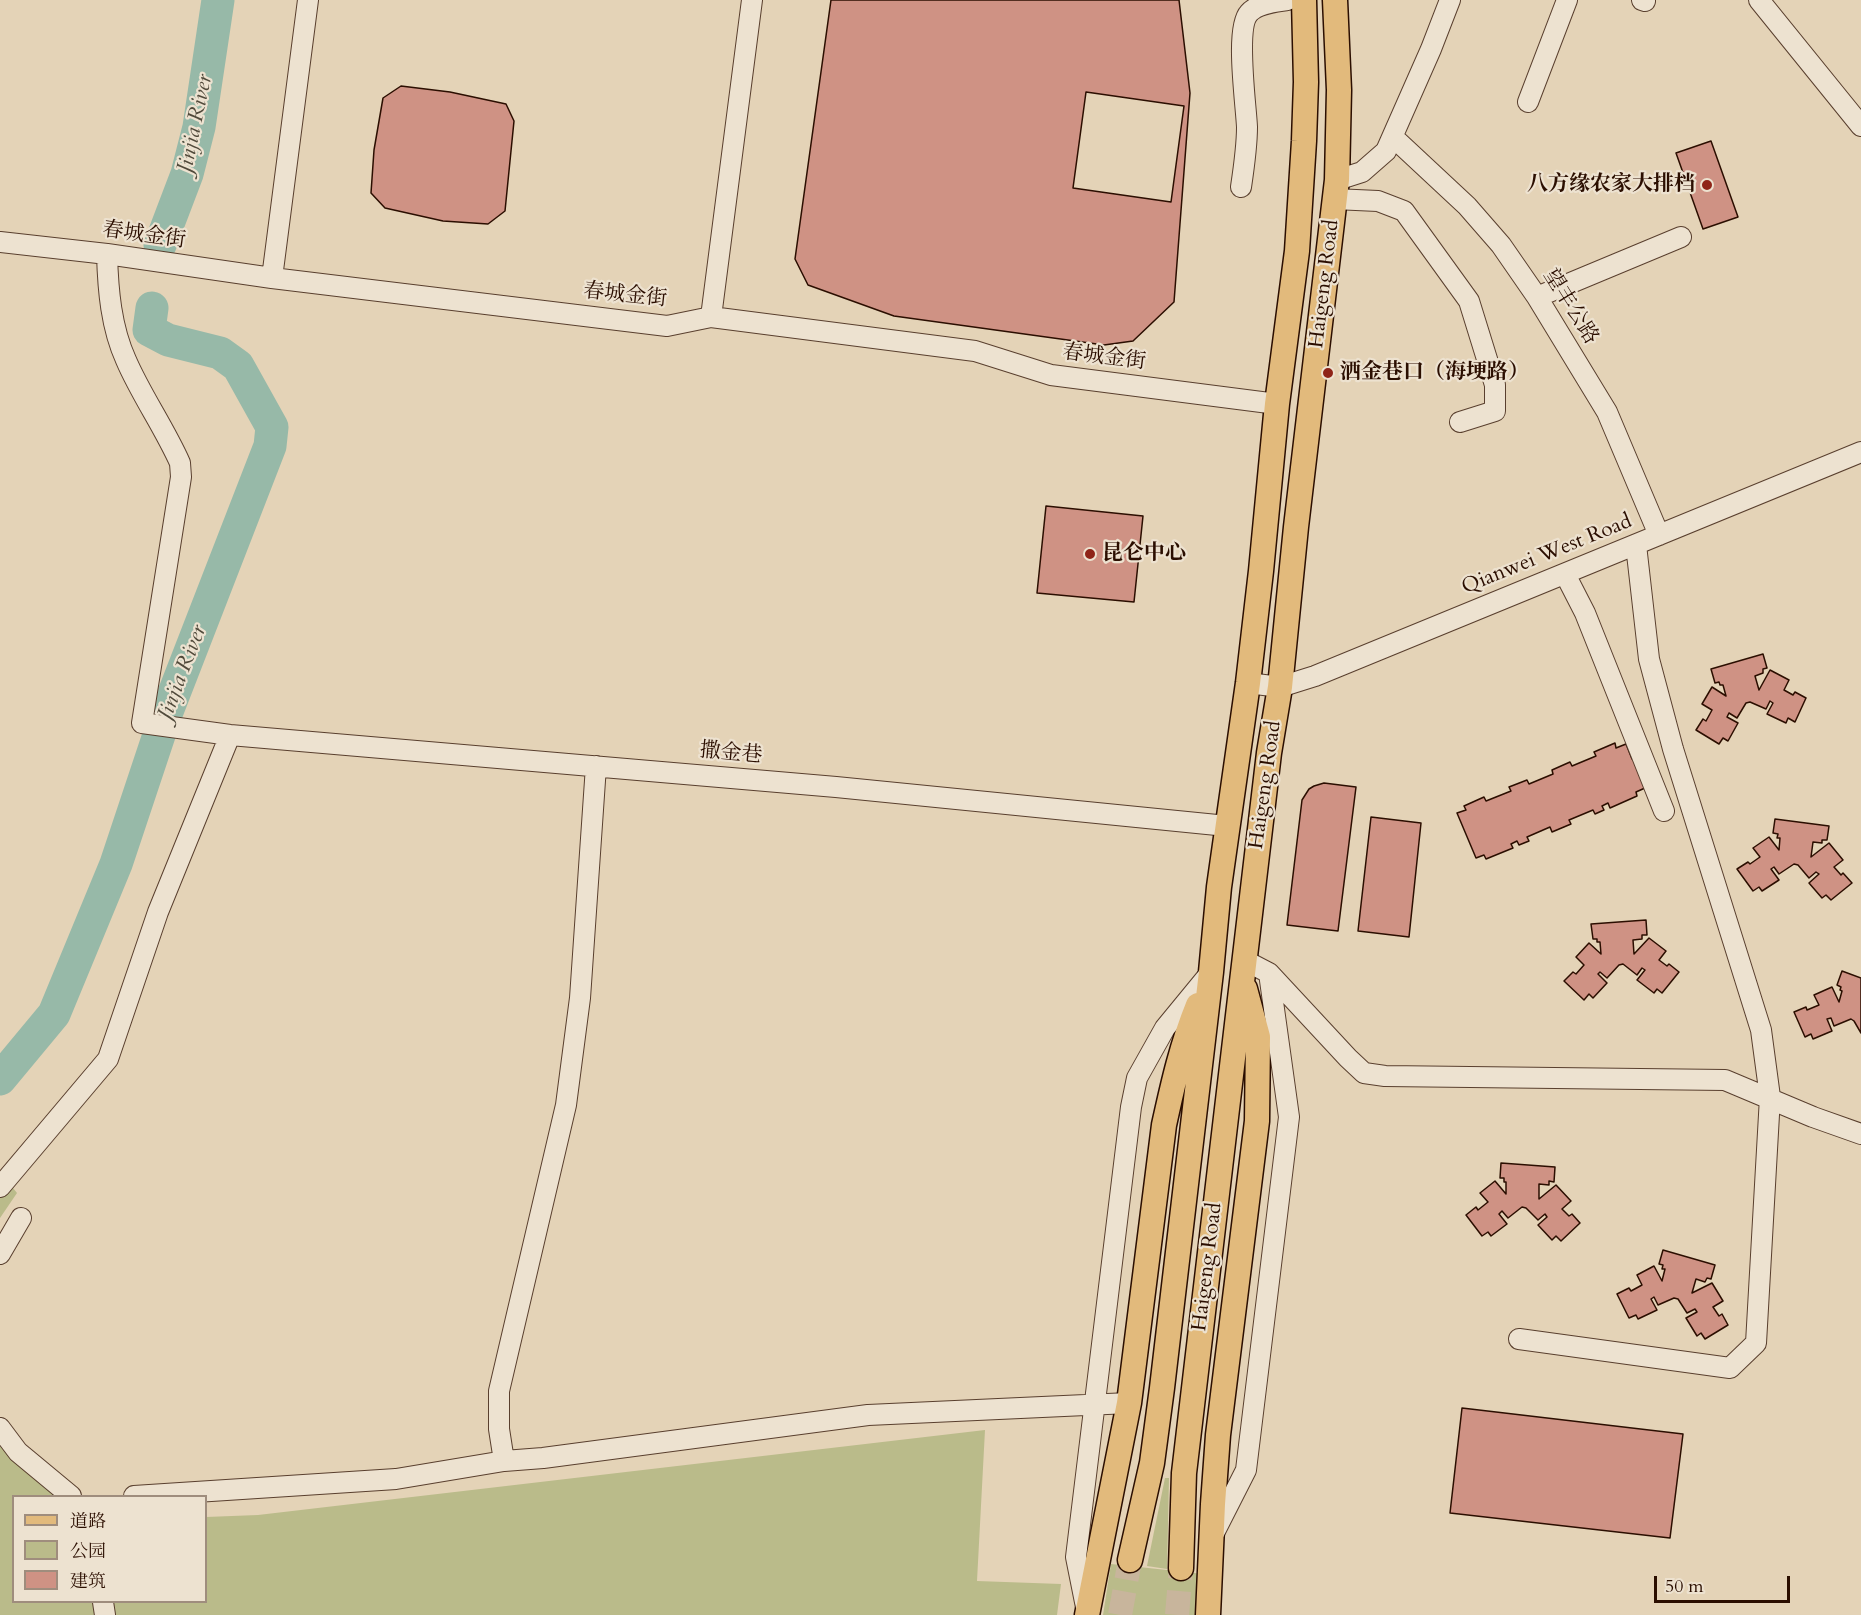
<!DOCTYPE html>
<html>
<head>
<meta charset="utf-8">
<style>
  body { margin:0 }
  #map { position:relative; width:1861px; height:1615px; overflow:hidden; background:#e4d3b7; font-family:Cardo,"Noto Serif SC",serif }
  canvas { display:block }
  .legend { position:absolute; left:12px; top:1495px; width:195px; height:108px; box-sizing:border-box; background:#ede2d0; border:2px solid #9f8d7d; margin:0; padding:8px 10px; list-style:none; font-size:18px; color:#2b0e00 }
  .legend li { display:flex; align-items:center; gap:12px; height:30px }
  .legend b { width:30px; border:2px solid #9f8d7d }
  .scale { position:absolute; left:1654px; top:1576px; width:136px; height:27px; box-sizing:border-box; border:3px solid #2b0e00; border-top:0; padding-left:8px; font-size:18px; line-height:21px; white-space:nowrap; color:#2b0e00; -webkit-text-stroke:4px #ede2d0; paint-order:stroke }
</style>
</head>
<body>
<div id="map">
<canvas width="1861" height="1615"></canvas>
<ul class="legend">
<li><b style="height:8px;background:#e2ba7c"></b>道路</li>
<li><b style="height:16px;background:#babb8a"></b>公园</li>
<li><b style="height:16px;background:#cf9284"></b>建筑</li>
</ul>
<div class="scale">50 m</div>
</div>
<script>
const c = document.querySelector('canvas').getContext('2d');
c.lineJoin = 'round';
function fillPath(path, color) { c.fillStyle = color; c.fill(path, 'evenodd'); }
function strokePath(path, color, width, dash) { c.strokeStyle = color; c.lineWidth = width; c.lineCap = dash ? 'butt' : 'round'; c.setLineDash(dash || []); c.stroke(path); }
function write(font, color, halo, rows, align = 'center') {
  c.font = font + ' Cardo,"Noto Serif SC",serif'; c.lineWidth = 4.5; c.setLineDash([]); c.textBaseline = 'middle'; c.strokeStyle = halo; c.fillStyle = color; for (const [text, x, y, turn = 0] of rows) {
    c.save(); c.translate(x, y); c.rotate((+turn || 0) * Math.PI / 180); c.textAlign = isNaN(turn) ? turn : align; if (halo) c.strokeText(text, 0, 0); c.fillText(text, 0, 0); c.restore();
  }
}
const green = new Path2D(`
  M0,1172l17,21 -17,25z
  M985,1430l-8,151 84,3 -4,31h-1057v-173l56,54h-42v106h192v-85l52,-2z
  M1165,1478h4l-2,91 -20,-3z
  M1111,1564l93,10 -4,41h-97z`);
const river = new Path2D(`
  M160,245l27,-71 12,-47 19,-127
  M0,1079l54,-65 62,-150 50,-150 104,-268 2,-19 -34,-61 -18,-13 -52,-13 -19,-10 3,-22`);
const building = new Path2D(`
  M831,0h348l11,93 -16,209 -41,39 -29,4 -210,-29 -86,-31 -13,-26z
  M401,86l49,6 56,12 8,17 -9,90 -17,13 -45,-3 -58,-13 -14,-15 3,-43 9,-52z
  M1086,92l98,14 -13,96 -98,-14z
  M1711,141l27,76 -35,12 -27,-76z
  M1046,506l97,10 -9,86 -97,-9z
  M1763,654l4,14 -4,1v4l-8,3 4,14 11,-20 19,10 -5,10 9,5 2,-3 11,6 -11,24 -7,-4 -2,5 -19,-9 6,-11 -3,-2 -4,8 -16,-7 -4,1 -9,15 -8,-5 -2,4 11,6 -10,18 -5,-3 -4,6 -23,-14 7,-11 3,2 6,-11 -10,-6 10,-17 14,9 -3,-11h-3l-1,-3 -4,1 -4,-14z
  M1615,743l1,5 10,-4 6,15 5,-3 8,32 -9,4 1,4 -27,12 -2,-5 -6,3 2,4 -9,4 -2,-4 -24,10 2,4 -19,8 -2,-5 -23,10 2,4 -10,4 -2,-4 -6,3 2,4 -27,11 -2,-4 -8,3 -19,-45 9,-3 -2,-4 20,-9 2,4 25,-10 -2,-4 18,-7 2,4 24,-10 -1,-4 18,-8 2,4 24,-10 -2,-4z
  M1324,783l32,4 -18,144 -51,-6 15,-125 7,-11 5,-3z
  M1371,817l50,6 -12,114 -51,-6z
  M1775,819l54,7 -2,14h-5v3l-9,-1 -2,15 18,-14 14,17 -9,7 7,8 2,-2 9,10 -21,17 -5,-5 -4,3 -13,-15 10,-9 -3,-2 -7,6 -11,-13 -4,-1 -15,10 -5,-7 -3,2 8,11 -17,11 -3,-4 -6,4 -16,-22 11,-7 2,2 10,-7 -7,-9 16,-11 10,13 1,-12h-3l1,-4 -5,-1z
  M1646,920l1,15h-5v4l-9,1 1,14 15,-16 17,13 -7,9 8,6 2,-2 10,8 -17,21 -5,-4 -3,4 -17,-13 8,-10 -3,-2 -5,7 -14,-11 -4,1 -12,13 -7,-6 -2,2 9,9 -14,15 -4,-4 -5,6 -20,-19 9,-9 3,2 8,-9 -8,-8 13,-14 12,11 -1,-12h-3v-3h-4l-2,-15z
  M1842,971l19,7v55l-7,-12 -3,-2 -17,7 -3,-8 -4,1 5,12 -19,8 -2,-5 -6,3 -11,-25 12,-5 1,3 12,-5 -5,-10 18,-8 7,15 3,-11 -2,-1 1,-3 -4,-2z
  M1501,1163l54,4 -1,15 -5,-1v4l-10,-1v15l17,-14 15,16 -9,8 7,7 3,-2 8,9 -19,18 -5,-5 -4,4 -14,-15 9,-8 -2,-3 -7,6 -12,-12 -4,-1 -14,11 -6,-7 -3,3 8,10 -16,12 -3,-4 -6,4 -16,-21 10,-8 2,3 10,-8 -8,-9 15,-12 11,13v-12h-2v-4h-4z
  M1663,1250l52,15 -4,14 -4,-1 -2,4 -9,-3 -4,14 20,-10 11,18 -10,6 6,9 3,-2 6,11 -23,14 -4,-6 -4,3 -11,-18 11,-6 -2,-3 -8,4 -9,-14 -4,-1 -16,7 -4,-8 -3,2 6,11 -19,9 -2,-4 -7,3 -12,-24 12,-6 2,3 11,-6 -5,-10 17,-9 8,15 3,-12h-3l1,-4 -4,-1z
  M1462,1408l221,26 -13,104 -220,-25z`);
const majorTunnel = new Path2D(`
  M1120,1615l10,-55
  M1177,1615l4,-47`);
const minor = new Path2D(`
  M1642,0l3,1
  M1759,0l102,126
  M1528,102l39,-102
  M1393,137l74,69 34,39 36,52 70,115 52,123
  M1337,180l25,-8 24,-21 45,-102 19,-49
  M1241,187c3,-20 6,-40 6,-60 -1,-23 -12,-99 2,-114 9,-10 27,-11 39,-13
  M1334,199l44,2 26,10 65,90 26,84v26l-35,11
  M0,242l107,12 165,24 395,48 44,-9 264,34 76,24 226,29
  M107,254c1,36 4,73 19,106 15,35 38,67 54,103l1,14 -39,246 88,12 606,52 391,39
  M272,278l36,-278
  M1537,297l144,-60
  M711,317l41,-317
  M1565,574l20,39 79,198
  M1248,683l32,4 35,-11 546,-224
  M1244,960l25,13 79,85 16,15 21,3 340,4 88,37 48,17
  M0,1187l108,-128 50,-147 72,-177
  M0,1254l21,-36
  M1519,1339l211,29 26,-25 14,-246 -9,-67 -88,-281 -24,-90 -13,-114
  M0,1428l18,24 53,44
  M504,1461l-5,-32v-38l67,-286 14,-107 16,-232
  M134,1496l262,-17 108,-18 39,-3 325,-43 261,-12
  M1213,1535l33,-65 43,-353 -20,-144
  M103,1602l2,13
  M1086,1607l-10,-50 55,-450 6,-29 28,-50 46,-56`);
const major = new Path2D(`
  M1130,1560l22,-97 10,-75 49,-416 8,-85 29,-204 13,-112 16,-167 20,-153 7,-110 2,-59 -2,-82
  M1181,1568l3,-95 85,-720 11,-66 16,-160 41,-347 2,-90 -4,-90
  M1087,1615l42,-212 35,-278c9,-41 18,-81 34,-120
  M1208,1615l5,-111 5,-69 39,-314 1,-84 -13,-48`);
const markers = [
  [1707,185,6,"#8f2418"],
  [1328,373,6,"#8f2418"],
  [1090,554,6,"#8f2418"]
];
const poiNames = [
  ["八方缘农家大排档",1695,185,"right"],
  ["洒金巷口（海埂路）",1340,373],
  ["昆仑中心",1102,554]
];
const streetNames = [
  ["春城金街",144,236,8],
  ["Haigeng Road",1325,284,-83],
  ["春城金街",625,296,6],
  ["望丰公路",1570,307,58],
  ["春城金街",1104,358,7],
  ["Qianwei West Road",1547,555,-22],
  ["撒金巷",731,754,5],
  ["Haigeng Road",1266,785,-82],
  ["Haigeng Road",1208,1267,-83]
];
const waterNames = [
  ["Jinjia River",196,124,-78],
  ["Jinjia River",183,673,-69]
];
fillPath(green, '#babb8a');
strokePath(river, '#97b9a8', 33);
fillPath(building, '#cf9284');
strokePath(building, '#2b0e00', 1.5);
strokePath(majorTunnel, '#c8b59c', 24, [24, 12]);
strokePath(minor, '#593f2e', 22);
strokePath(major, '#2b0e00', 27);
strokePath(minor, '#ede2d0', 20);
strokePath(major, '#e2ba7c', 24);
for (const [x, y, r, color] of markers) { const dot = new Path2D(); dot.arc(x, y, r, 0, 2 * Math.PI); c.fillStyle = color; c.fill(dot); strokePath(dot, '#ede2d0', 2); }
write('bold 21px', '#2b0e00', '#ede2d0', poiNames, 'left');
write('21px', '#2b0e00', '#ede2d0', streetNames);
write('italic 22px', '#514a3b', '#ede2d0', waterNames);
</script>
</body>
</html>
